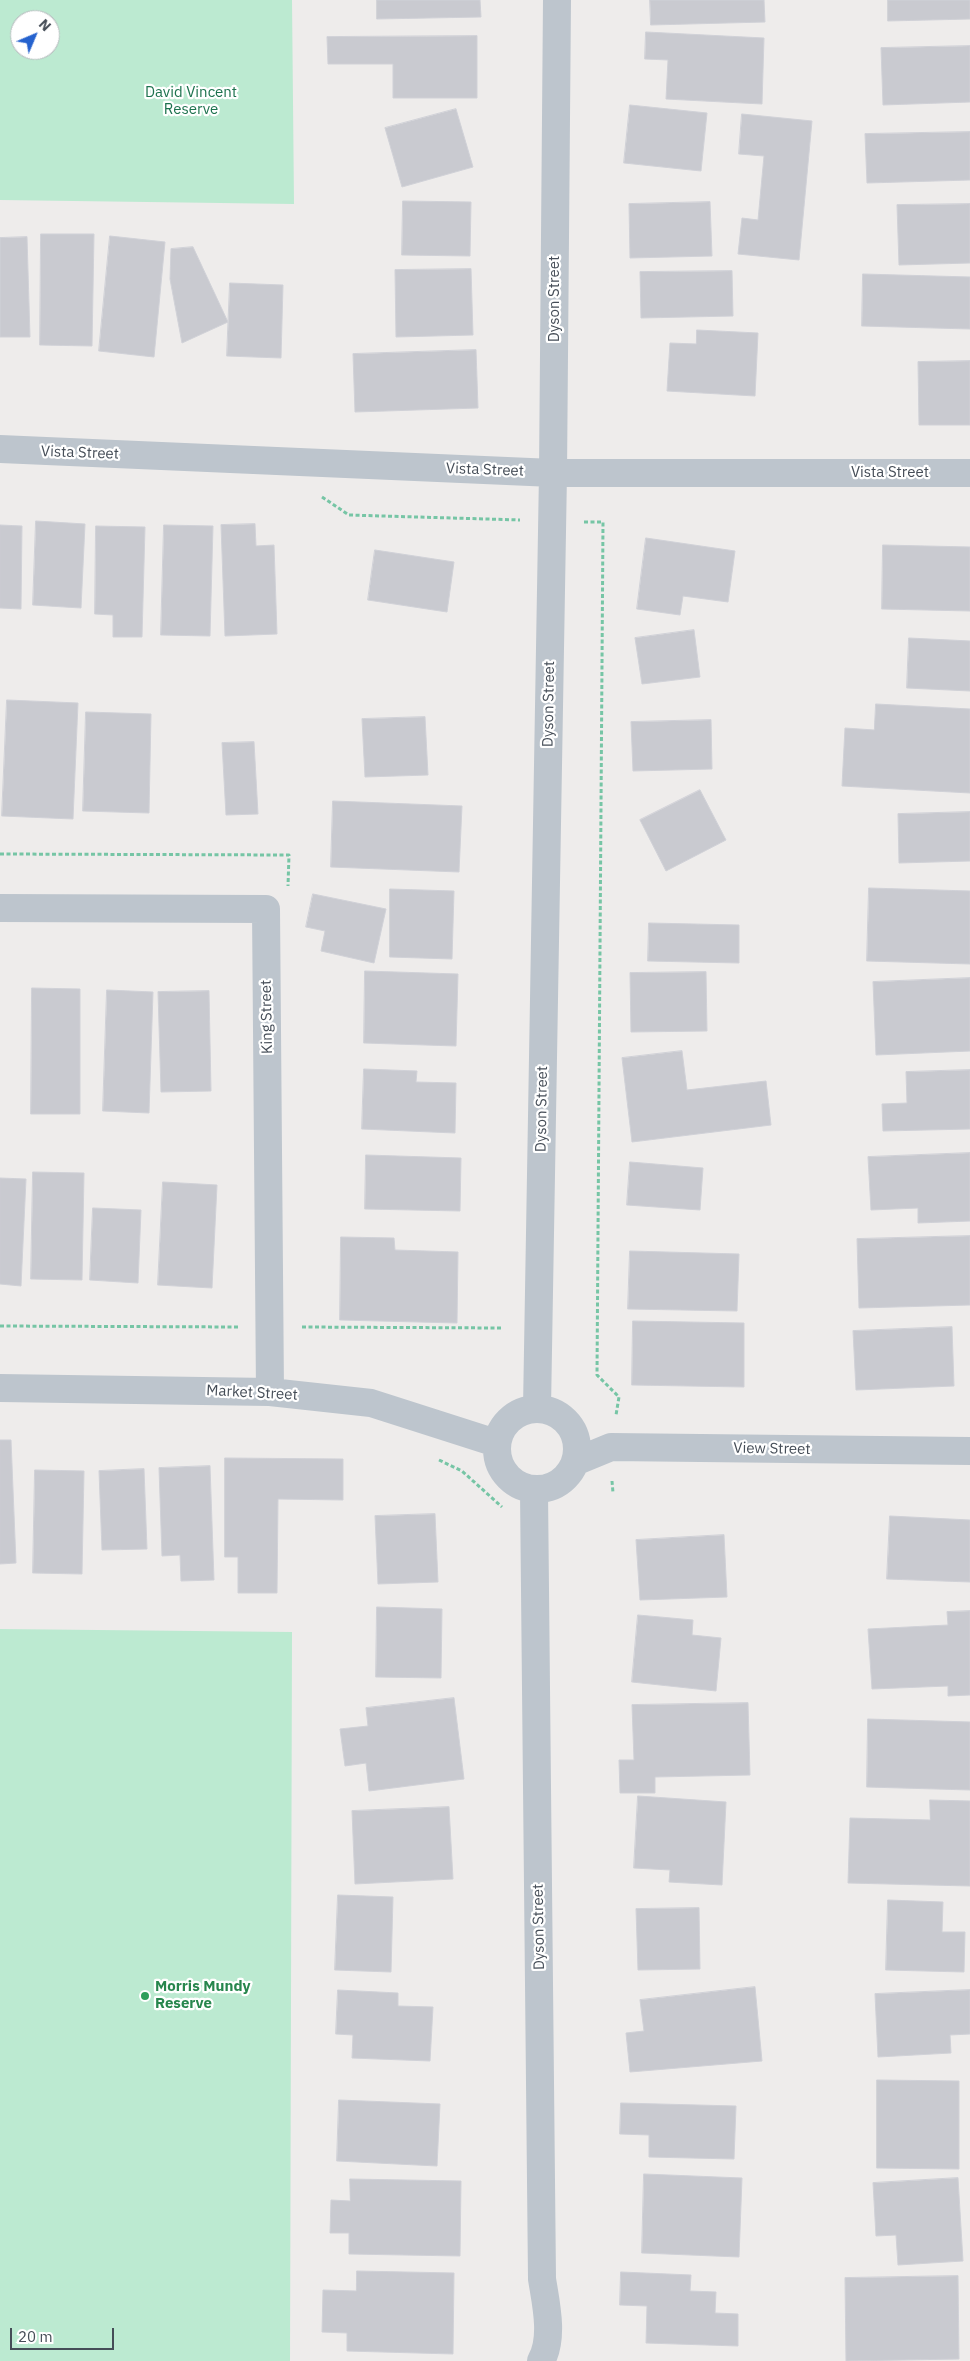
<!DOCTYPE html>
<html>
<head>
<meta charset="utf-8">
<style>
  body { margin:0 }
  #map { position:relative; width:970px; height:2361px; overflow:hidden; background:#eeeceb; font-family:"IBM Plex Sans",sans-serif }
  canvas { display:block }
  .north { position:absolute; left:10px; top:10px; width:50px; height:50px; box-sizing:border-box; background:#fff; border:1px solid #b5b8bc; border-radius:50%; rotate:45deg; font-size:14px; font-weight:700; line-height:20px; text-align:center; color:#454d57 }
  .north::after { content:''; display:block; margin:auto; width:18px; height:22px; background:#2562ce; clip-path:polygon(50% 0,100% 100%,50% 72%,0 100%) }
  .scale { position:absolute; left:10px; top:2328px; width:104px; height:22px; box-sizing:border-box; border:2px solid #454d57; border-top:0; padding-left:6px; font-size:15px; line-height:18px; white-space:nowrap; color:#454d57; -webkit-text-stroke:4px #fff; paint-order:stroke }
</style>
</head>
<body>
<div id="map">
<canvas width="970" height="2361"></canvas>
<div class="north">N</div>
<div class="scale">20 m</div>
</div>
<script>
const c = document.querySelector('canvas').getContext('2d');
c.lineJoin = 'round';
function fillPath(path, color) { c.fillStyle = color; c.fill(path, 'evenodd'); }
function strokePath(path, color, width, dash) { c.strokeStyle = color; c.lineWidth = width; c.lineCap = dash ? 'butt' : 'round'; c.setLineDash(dash || []); c.stroke(path); }
function write(font, color, halo, rows, align = 'center') {
  c.font = font + ' "IBM Plex Sans",sans-serif'; c.lineWidth = 4.5; c.setLineDash([]); c.textBaseline = 'middle'; c.strokeStyle = halo; c.fillStyle = color; for (const [text, x, y, turn = 0] of rows) {
    c.save(); c.translate(x, y); c.rotate((+turn || 0) * Math.PI / 180); c.textAlign = isNaN(turn) ? turn : align; if (halo) c.strokeText(text, 0, 0); c.fillText(text, 0, 0); c.restore();
  }
}
const green = new Path2D(`
  M0,0h292l2,204 -294,-4zM20,20h30v30h-30z
  M0,1629l292,3 -2,729h-290z`);
const building = new Path2D(`
  M377,0h103l1,17 -104,2z
  M650,0h114l1,22 -114,3z
  M888,0h82v19l-82,2z
  M646,32l118,6 -2,66 -96,-5 2,-39 -23,-1z
  M477,36v62h-84v-34h-65l-1,-27z
  M970,46v56l-87,3 -2,-57z
  M630,105l77,8 -6,58 -77,-8z
  M456,109l17,58 -71,20 -17,-59z
  M742,114l70,7 -13,139 -61,-6 4,-36 16,2 6,-64 -25,-2z
  M970,132v48l-103,3 -2,-49z
  M403,201l68,1 -1,54 -68,-1z
  M710,202l2,54 -82,2 -1,-54z
  M970,204v59l-71,2 -2,-60z
  M41,234h53l-2,112 -52,-1z
  M110,236l55,6 -11,115 -55,-6z
  M27,237l3,100h-30v-99z
  M193,247l35,75 -46,21 -12,-64 1,-30z
  M471,269l2,66 -77,2 -1,-67z
  M732,271l1,45 -92,2 -1,-46z
  M863,274l107,3v52l-108,-3z
  M230,283l53,2 -2,73 -54,-2z
  M697,330l61,3 -3,63 -88,-5 3,-48 26,1z
  M476,350l2,58 -123,4 -2,-58z
  M970,361v64h-51l-1,-63z
  M36,521l49,3 -4,84 -48,-3z
  M255,524l1,22 18,-1 3,89 -52,2 -4,-111z
  M0,525l22,1 -1,83 -21,-1z
  M164,525l49,1 -3,110 -49,-1z
  M96,526l49,1 -3,110h-29v-22l-18,-1z
  M646,538l89,13 -7,51 -45,-6 -3,19 -43,-6z
  M883,545l87,2v64l-88,-2z
  M375,550l79,12 -7,50 -79,-12z
  M694,630l6,47 -58,7 -7,-46z
  M909,638l61,3v50l-63,-3z
  M7,700l71,3 -5,116 -71,-3z
  M876,704l94,5v84l-128,-7 3,-58 29,2z
  M86,712l65,2 -2,99 -66,-2z
  M425,717l3,58 -63,2 -3,-58z
  M711,720l1,49 -79,2 -2,-49z
  M254,742l4,72 -32,1 -4,-72z
  M700,790l26,50 -60,31 -26,-51z
  M333,801l129,5 -3,66 -128,-5z
  M970,812v49l-71,2 -1,-49z
  M869,888l101,3v73l-103,-3z
  M390,889l64,2 -2,68 -62,-2z
  M313,894l73,15 -12,54 -53,-12 4,-20 -19,-4z
  M649,923l90,2v38l-91,-2z
  M365,971l93,3 -2,72 -92,-3z
  M706,972l1,59 -76,1 -1,-59z
  M970,978v73l-94,4 -3,-73z
  M32,988l48,1v125h-49z
  M107,990l46,2 -4,121 -46,-2z
  M209,991l2,100 -50,1 -3,-100z
  M682,1051l5,39 79,-9 5,44 -139,17 -10,-84z
  M364,1069l53,2 -1,11 40,1 -1,50 -93,-4z
  M970,1070v59l-87,2 -1,-27 25,-1 -1,-31z
  M970,1153v68l-52,2v-15l-47,2 -3,-53z
  M366,1155l95,3 -1,53 -95,-2z
  M630,1162l73,6 -3,42 -73,-5z
  M33,1172l51,1 -2,107 -51,-1z
  M0,1178l26,1 -5,107 -21,-2z
  M163,1182l54,3 -5,103 -54,-3z
  M93,1208l48,2 -3,73 -48,-3z
  M970,1236v69l-111,3 -2,-69z
  M341,1237l53,1 1,12 63,2 -1,71 -117,-3z
  M630,1251l109,3 -2,57 -109,-2z
  M633,1321l111,2v64l-112,-2z
  M952,1327l2,59 -98,4 -3,-59z
  M0,1440h11l5,123 -16,1z
  M225,1458l118,1v41l-65,-1 -1,94h-39v-36h-13z
  M210,1466l4,114 -33,1 -1,-26 -18,1 -3,-88z
  M144,1469l3,80 -45,1 -3,-79z
  M35,1470l49,1 -2,103 -49,-1z
  M435,1514l3,68 -60,2 -3,-68z
  M890,1516l80,4v62l-83,-3z
  M724,1535l3,62 -87,3 -4,-60z
  M377,1607l65,2 -1,69 -65,-1z
  M970,1611v84l-22,1v-10l-76,3 -4,-60 80,-4 -1,-13z
  M638,1615l55,5 -1,15 29,3 -5,53 -84,-9z
  M454,1698l10,81 -95,12 -3,-28 -21,3 -5,-37 28,-3 -2,-18z
  M748,1703l2,72 -95,2v16h-35l-1,-33h15l-2,-55z
  M868,1719l102,3v68l-103,-3z
  M638,1796l88,6 -4,83 -53,-3 1,-12 -36,-2z
  M930,1800l40,1v85l-122,-3 2,-65 80,2z
  M449,1807l4,72 -98,5 -3,-73z
  M338,1895l55,2 -2,75 -56,-2z
  M888,1900l55,2 -1,30h23l-1,40 -78,-2z
  M699,1908l1,61 -62,1 -2,-61z
  M755,1987l7,74 -132,11 -4,-39 18,-2 -4,-31z
  M338,1990l60,3v13l35,1 -3,54 -78,-3 1,-23 -17,-1z
  M970,1990v44l-20,1 1,18 -73,4 -3,-63z
  M877,2080l82,1v88l-82,-1z
  M339,2100l101,4 -3,62 -100,-5z
  M621,2103l115,3 -2,53 -85,-2v-22l-29,-1z
  M644,2174l98,4 -3,79 -97,-4z
  M958,2178l5,83 -65,4 -2,-30 -20,1 -3,-53z
  M350,2179l111,2 -1,75 -111,-2v-21h-19l1,-33 19,1z
  M357,2271l97,2 -1,81 -106,-3v-18l-25,-1 1,-42 33,1z
  M621,2272l70,3 -1,16 26,1 -1,21 23,1v32l-92,-3 1,-37 -27,-1z
  M958,2276l1,83 -113,2 -1,-83z`);
const path = new Path2D(`
  M322,497l27,18 171,5
  M584,522h19l-6,853 22,22 -3,18
  M0,854l289,1 -1,31
  M0,1326l238,1
  M302,1327l199,1
  M439,1460l23,11 40,36
  M612,1481l1,12`);
const street = new Path2D(`
  M0,449l553,24h417
  M0,908l266,1 4,483
  M0,1388l270,4 101,11 125,40
  M537,1408l16,-935 4,-473
  M497 1449a40 40 0 1 1 80 0a40 40 0 1 1-80 0Z
  M577,1461l34,-14 359,4
  M534,1491l8,788c4,25 12,59 -1,82`);
const markers = [
  [145,1996,5,"#2e9e5b"]
];
const parkNames = [
  ["David Vincent",191,93],
  ["Reserve",191,110]
];
const streetNames = [
  ["Dyson Street",555,299,-90],
  ["Vista Street",80,453,2],
  ["Vista Street",485,470,2],
  ["Vista Street",890,473],
  ["Dyson Street",549,704,-89],
  ["King Street",267,1017,-91],
  ["Dyson Street",542,1109,-89],
  ["Market Street",252,1393,3],
  ["View Street",772,1449,1],
  ["Dyson Street",539,1927,-91]
];
const leisureNames = [
  ["Morris Mundy",155,1987],
  ["Reserve",155,2004]
];
fillPath(green, '#bcead1');
fillPath(building, '#c9cad0');
strokePath(building, '#d0d1d7', 1);
strokePath(path, '#76c5a5', 3, [4, 2.5]);
strokePath(street, '#bdc5cd', 28);
for (const [x, y, r, color] of markers) { const dot = new Path2D(); dot.arc(x, y, r, 0, 2 * Math.PI); c.fillStyle = color; c.fill(dot); strokePath(dot, '#fff', 2); }
write('15px', '#1d724e', '#fff', parkNames);
write('15px', '#454d57', '#fff', streetNames);
write('bold 15px', '#27864d', '#fff', leisureNames, 'left');
</script>
</body>
</html>
